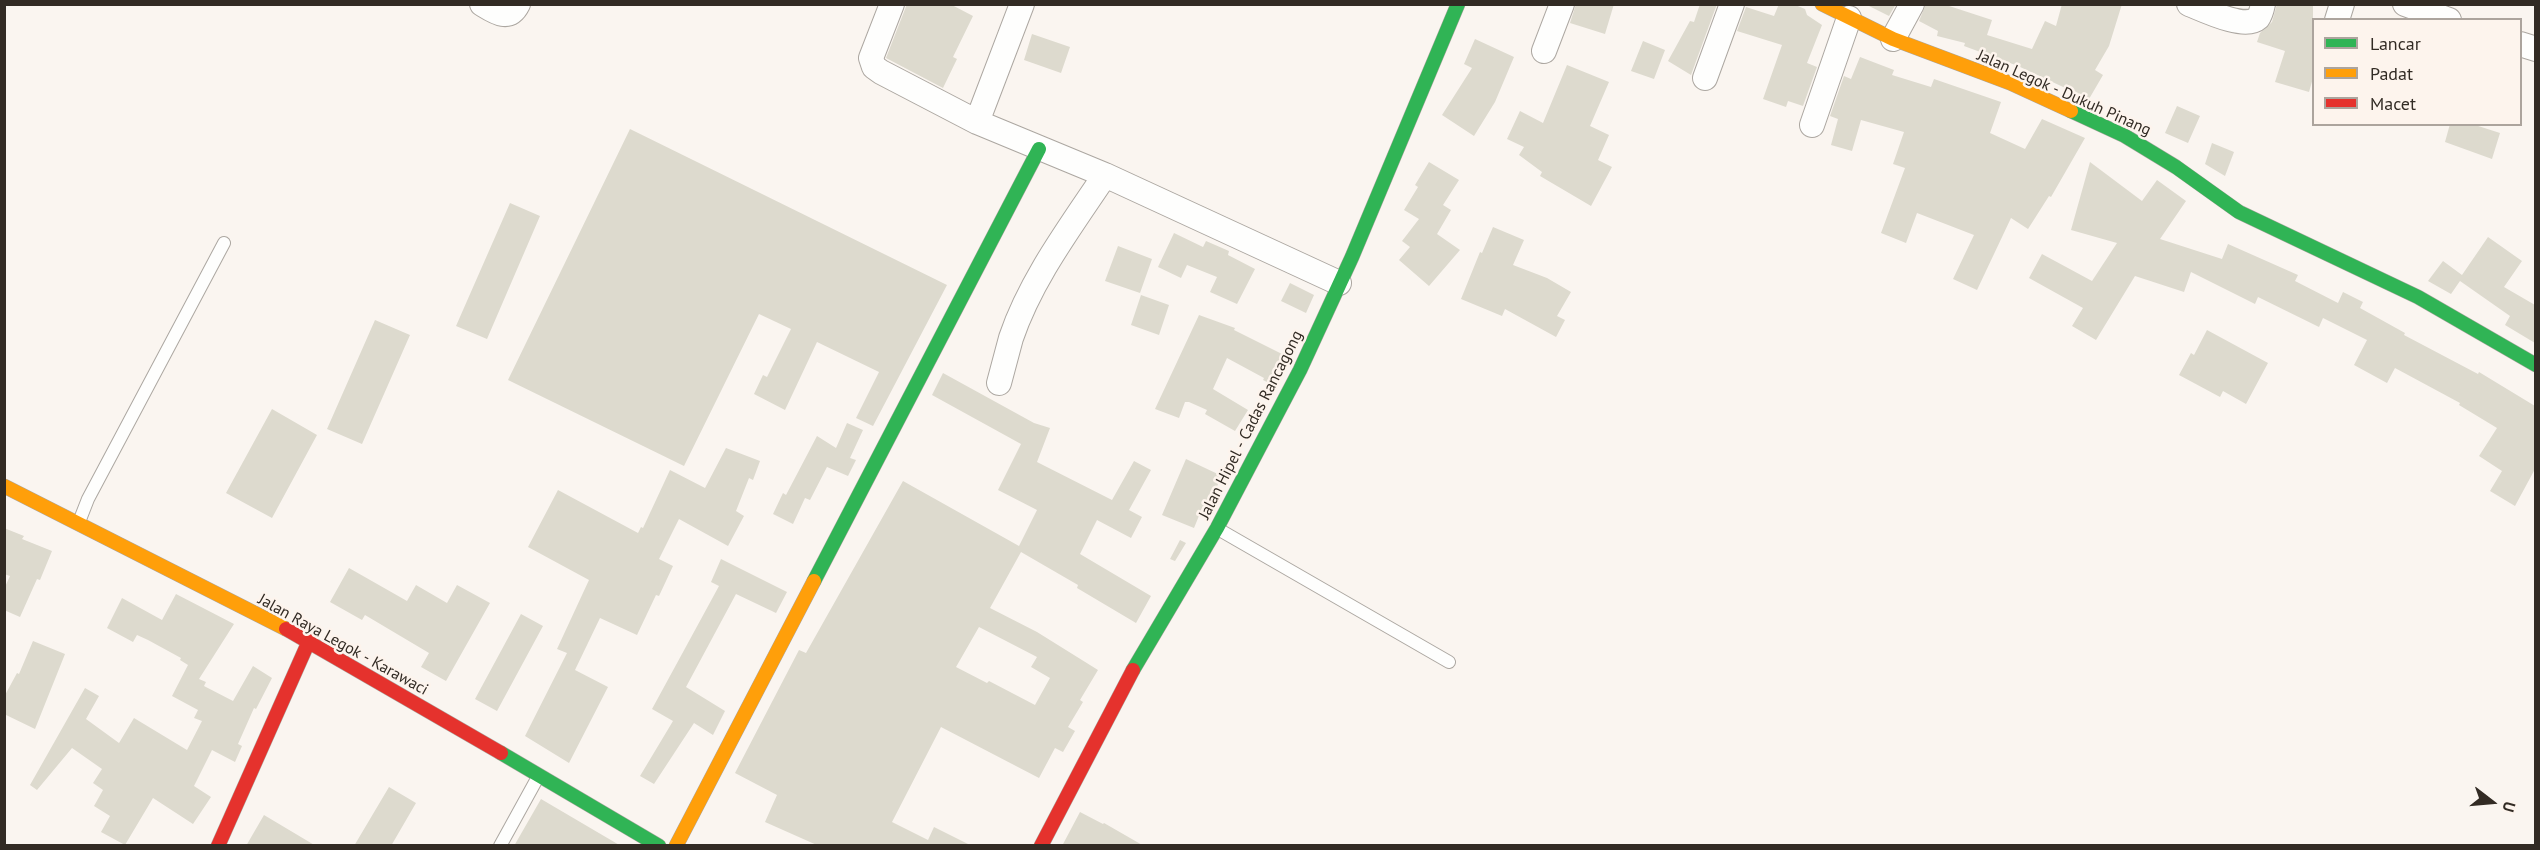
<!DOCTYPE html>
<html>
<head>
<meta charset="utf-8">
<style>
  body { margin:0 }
  #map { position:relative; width:2540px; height:850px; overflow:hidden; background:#faf5f0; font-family:"PT Sans",sans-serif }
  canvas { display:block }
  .frame { position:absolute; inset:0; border:6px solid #322b24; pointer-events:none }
  .legend { position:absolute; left:2312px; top:18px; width:210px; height:108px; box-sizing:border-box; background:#fdf4ed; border:2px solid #aca49d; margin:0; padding:8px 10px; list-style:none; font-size:18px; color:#322b24 }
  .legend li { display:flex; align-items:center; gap:12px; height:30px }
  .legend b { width:30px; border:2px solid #aca49d }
  .north { position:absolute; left:2462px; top:772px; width:60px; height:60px; -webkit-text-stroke:4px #fdf4ed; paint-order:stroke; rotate:106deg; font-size:16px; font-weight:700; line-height:24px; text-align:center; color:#322b24 }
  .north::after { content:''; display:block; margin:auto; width:21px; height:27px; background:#322b24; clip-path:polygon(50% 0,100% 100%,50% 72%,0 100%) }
</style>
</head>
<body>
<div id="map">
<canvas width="2540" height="850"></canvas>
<div class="frame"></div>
<ul class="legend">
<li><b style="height:8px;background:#30b455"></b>Lancar</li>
<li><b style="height:8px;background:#ff9f0a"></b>Padat</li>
<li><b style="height:8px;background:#e5322d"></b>Macet</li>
</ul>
<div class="north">U</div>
</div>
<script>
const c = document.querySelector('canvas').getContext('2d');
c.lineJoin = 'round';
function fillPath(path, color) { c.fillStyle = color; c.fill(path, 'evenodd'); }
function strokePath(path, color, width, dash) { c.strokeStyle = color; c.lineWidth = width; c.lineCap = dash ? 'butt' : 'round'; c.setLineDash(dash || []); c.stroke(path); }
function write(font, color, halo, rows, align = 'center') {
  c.font = font + ' "PT Sans",sans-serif'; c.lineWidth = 5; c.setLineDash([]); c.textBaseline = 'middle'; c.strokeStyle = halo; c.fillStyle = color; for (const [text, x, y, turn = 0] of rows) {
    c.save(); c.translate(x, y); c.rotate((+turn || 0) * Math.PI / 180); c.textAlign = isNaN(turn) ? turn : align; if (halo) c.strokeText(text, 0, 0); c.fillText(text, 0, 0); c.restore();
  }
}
const building = new Path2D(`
  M907,4h43l23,12 -20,41 4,2 -14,29 -57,-30z
  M1576,4h38l-9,30 -35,-11z
  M1700,4h17l-26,71 -23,-14 22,-40 4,1z
  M1779,4h14l12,5 2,6 15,10 -15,38 10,4 -14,39 -15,-5 -2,6 -23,-8 19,-54 -45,-14 9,-24 28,9z
  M1865,4h31l-7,12z
  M1926,4h17l49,16 -5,15 45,14 13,-28 11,5 6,-22h60l-13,42 -14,24 8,5 -14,24 -71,-33 -54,-20 1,-3 -28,-7 1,-5 -19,-10z
  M2277,4h36v74l-4,14 -34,-10 10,-31 -28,-9 3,-9 12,-11z
  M1032,34l38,13 -9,26 -37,-13z
  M1475,39l39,18 -19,45 -21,34 -32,-21 30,-47 -8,-4z
  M1643,41l22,9 -11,29 -23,-8z
  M1860,57l34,13 -2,5 39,12 3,-8 67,23 -11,31 35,16 17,-30 43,19 -34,59 -2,-1 -21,33 -17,-11 -34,72 -24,-11 21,-44 -57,-22 -11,30 -25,-10 24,-65 -12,-4 11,-32 -43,-12 -9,31 -21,-6 7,-26 -8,-3 14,-40 7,3z
  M1567,65l42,17 -19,44 19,9 -11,25 14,7 -21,39 -51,-30 2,-4 -23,-17 5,-8 -17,-8 13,-28 23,12z
  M2177,106l23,10 -12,27 -23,-10z
  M2450,124h22l28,9 -8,26 -47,-17z
  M630,129l317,156 -74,141 -17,-8 23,-46 -62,-30 -32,68 -31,-16 9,-19 4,2 24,-48 -32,-15 -75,152 -176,-86z
  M2212,143l22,9 -9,24 -20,-12z
  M1429,162l30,18 -16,25 8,5 -14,24 23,16 -31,36 -30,-26 11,-13 -8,-6 17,-22 -15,-9 14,-23 -3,-2z
  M2090,162l52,39 15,-21 29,21 -26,38 62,20 6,-15 70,31 -3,6 43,22 5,-11 20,10 -3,6 45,25 -1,2 74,39 1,-2 56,34v63l-20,37 -25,-15 12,-20 -23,-15 18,-28 -38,-23 1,-2 -65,-35 -8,15 -33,-18 13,-25 -44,-22 -4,9 -61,-30 -3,7 -64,-32 -7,20 -49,-16 -39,64 -24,-14 11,-18 -54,-30 13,-24 50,27 25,-38 -46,-13z
  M510,203l30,13 -53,123 -31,-13z
  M1493,227l31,13 -11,25 34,13 24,14 -14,24 8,4 -9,17 -51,-28 -3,7 -41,-17 19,-47 2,1z
  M1174,233l29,14 3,-6 23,10 -1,4 27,14 -18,35 -27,-12 7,-15 -30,-12 -6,13 -23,-11z
  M2488,237l34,24 -18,26 31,18v38l-30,-18 5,-9 -50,-35 -9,13 -23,-13 15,-20 19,14z
  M1118,246l34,13 -12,34 -35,-12z
  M1290,283l24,12 -8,18 -25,-12z
  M1141,295l28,10 -10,30 -28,-10z
  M1199,315l36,13 -1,2 52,26 -15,28 -8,-4 1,-2 -37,-20 -14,31 35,21 -13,21 -30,-17 2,-4 -18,-8h-4l-6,16 -24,-9z
  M375,320l35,15 -48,109 -35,-15z
  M2207,330l61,33 -22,41 -23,-13 -3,6 -41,-22 12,-22 3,2z
  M943,373l91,50 16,5 -13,34 75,38 22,-39 17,9 -22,40 13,7 -11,21 -34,-18 -17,34 71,42 -15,27 -59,-35 1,-3 -57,-33 -31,56 47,24 61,38 -18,30 3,2 -15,25 7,4 -12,21 -8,-4 -16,30 -98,-51 -49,95 36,18 6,-13 38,19h-153l-54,-24 12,-27 -42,-22 64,-123 7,3 97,-172 116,65 18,-36 -39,-20 23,-46 -89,-49zM979,627l58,30 -6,10 19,11 -15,27 -46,-24 -2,2 -31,-16z
  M272,409l45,26 -45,83 -46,-25z
  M847,423l16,7 -13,28 6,2 -8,16 -21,-9 -17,33 -5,-2 -12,26 -20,-10 10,-21 3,2 31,-59 19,12z
  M726,448l34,13 -7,19 -4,-2 -13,33 8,5 -16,30 -49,-27 -20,40 14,7 -14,30 -3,-1 -19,40 -37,-17 -25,52 33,17 -39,76 -44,-27 42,-83 -10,-4 32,-69 -61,-33 30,-57 80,43 3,-6 2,1 27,-58 35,18z
  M1186,459l36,17 -15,31 -4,-1 -9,22 -32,-13z
  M4,528l20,8 -2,3 30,12 -12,29 -3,-1 -17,38 -16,-7v-21l6,-13 -6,-2z
  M1180,540l6,3 -11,18 -5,-2z
  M721,559l66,33 -11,21 -40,-19 -50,93 39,24 -12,24 -19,-12 -40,61 -14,-8 33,-55 -21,-12 67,-123 -8,-4z
  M349,568l58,33 9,-16 31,18 10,-18 33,18 -44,78 -25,-14 8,-14 -64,-38 -3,5 -32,-18z
  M176,594l58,30 -35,55 7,3 -2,4 29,15 20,-35 19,12 -16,31 -2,-1 -16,36 4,2 -7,16 -23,-12 -18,36 17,11 -18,27 -40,-26 -28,47 -24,-13 9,-16 -16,-10 9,-16 -10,-7 9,-14 -30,-21 -35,42 -7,-5 55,-97 14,8 -13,23 33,24 15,-25 53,32 15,-29 -8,-3 4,-8 -26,-14 16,-31 -8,-5 1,-2 -33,-18 -11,-5 -4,7 -26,-14 15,-30 40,22z
  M521,614l22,12 -46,85 -22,-12z
  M33,641l32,13 -30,75 -31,-15v-17l13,-24 2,1z
  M389,787l27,16 -25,43h-37z
  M541,799l80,47h-107z
  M1080,812l23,12 1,-1 40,23h-82z
  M264,815l52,31h-70z`);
const lane = new Path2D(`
  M79,522l9,-23 136,-256
  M1218,529l231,133
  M500,846l38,-69`);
const street = new Path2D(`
  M482,4c13,8 27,18 36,0
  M892,4l-21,54 3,9 7,5 96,50 128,53 234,108
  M2189,4c15,6 56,26 69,14 3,-4 4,-9 5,-14
  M2405,4l44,16
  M2337,20l5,-16
  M1893,39l19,-35
  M2520,44l16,5
  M1544,51l18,-47
  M1705,78l27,-74
  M977,122l45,-118
  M1812,125l37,-107
  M999,383c4,-15 8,-30 12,-45 20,-59 60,-112 94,-163`);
const fast = new Path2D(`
  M2071,111l54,25 51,31 63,45 179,85 118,68
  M814,581l225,-432
  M1133,670l84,-142 83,-158 52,-113 106,-253
  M501,753l158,93`);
const slow = new Path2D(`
  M1822,4l71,35 117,44 61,28
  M4,486l282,143
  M676,846l138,-265`);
const jam = new Path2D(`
  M286,629l215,124
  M218,846l91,-205
  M1041,846l92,-176`);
const streetNames = [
  ["Jalan Legok - Dukuh Pinang",2064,93,24],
  ["Jalan Hipel - Cadas Rancagong",1251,425,-63],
  ["Jalan Raya Legok - Karawaci",343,645,29]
];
fillPath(building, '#dddace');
strokePath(lane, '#aca7a1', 14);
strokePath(street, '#aca7a1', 26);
strokePath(fast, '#aca7a1', 15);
strokePath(slow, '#aca7a1', 15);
strokePath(jam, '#aca7a1', 15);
strokePath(lane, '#fefefd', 12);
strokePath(street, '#fefefd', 24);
strokePath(fast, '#30b455', 14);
strokePath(slow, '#ff9f0a', 14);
strokePath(jam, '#e5322d', 14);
write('16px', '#322b24', '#fdf4ed', streetNames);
</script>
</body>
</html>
